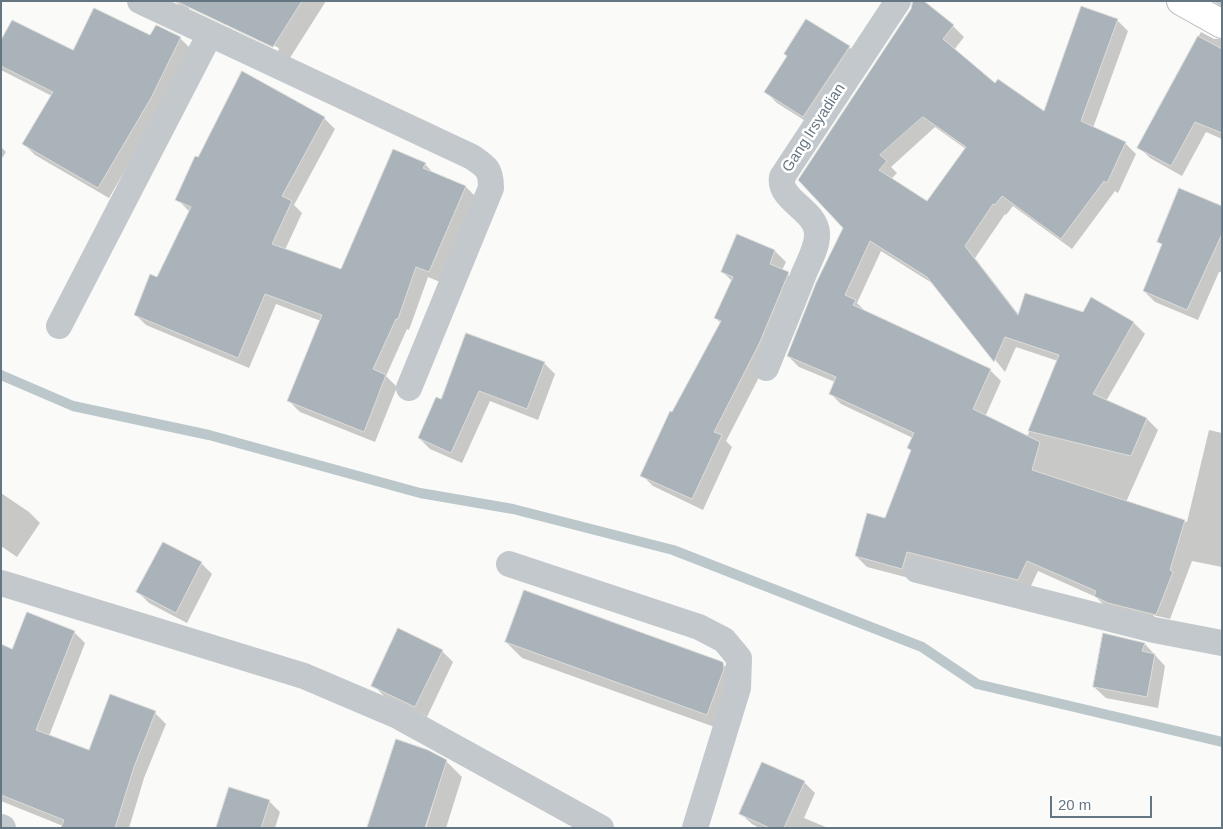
<!DOCTYPE html>
<html>
<head>
<meta charset="utf-8">
<style>
  body { margin:0 }
  #map { position:relative; width:1223px; height:829px; overflow:hidden; background:#fafaf8; font-family:Helvetica,sans-serif }
  canvas { display:block }
  .frame { position:absolute; inset:0; border:2px solid #657683; pointer-events:none }
  .scale { position:absolute; left:1050px; top:796px; width:102px; height:22px; box-sizing:border-box; border:2px solid #657683; border-top:0; padding-left:6px; font-size:15px; line-height:18px; white-space:nowrap; color:#657683; -webkit-text-stroke:4px #fff; paint-order:stroke }
</style>
</head>
<body>
<div id="map">
<canvas width="1223" height="829"></canvas>
<div class="frame"></div>
<div class="scale">20 m</div>
</div>
<script>
const c = document.querySelector('canvas').getContext('2d');
c.lineJoin = 'round';
function fillPath(path, color) { c.fillStyle = color; c.fill(path, 'evenodd'); }
function strokePath(path, color, width, dash) { c.strokeStyle = color; c.lineWidth = width; c.lineCap = dash ? 'butt' : 'round'; c.setLineDash(dash || []); c.stroke(path); }
function write(font, color, halo, rows, align = 'center') {
  c.font = font + ' Helvetica,sans-serif'; c.lineWidth = 5; c.setLineDash([]); c.textBaseline = 'middle'; c.strokeStyle = halo; c.fillStyle = color; for (const [text, x, y, turn = 0] of rows) {
    c.save(); c.translate(x, y); c.rotate((+turn || 0) * Math.PI / 180); c.textAlign = isNaN(turn) ? turn : align; if (halo) c.strokeText(text, 0, 0); c.fillText(text, 0, 0); c.restore();
  }
}
const shadow = new Path2D(`
  M175,1h151l-38,60 -100,-47zM189,6l90,42 -1,3 -89,-42z
  M1213,1h9v6l-4,-3z
  M807,20l42,27 11,11 -45,69 -38,-24 -11,-11 22,-35z
  M1117,20l11,11 -35,97 32,15 11,11 -18,39 -3,-2 -43,58 -59,-43 -7,9 -1,-1 -30,44 44,57 64,-1 8,-15 43,24 11,11 -39,67 41,18 11,11 -32,72 61,20 22,-92 13,3v134l-30,-6 -22,58 -17,-4 9,9 -56,-17 -10,-10 -58,-26 -9,19 -116,-11 -46,-12 -11,-11 30,-37 26,-67 -3,-4 4,-10 -72,-34 -11,-11 5,-11 -36,-15 -11,-11 56,-128 -44,-48 153,-154 11,11 -10,13 41,35 49,28zM935,127l31,22 -39,54 -36,-24 6,-6 -6,-6zM881,251l54,34 70,87 11,-25 42,14 -31,76 -42,-20 16,-36 -11,-11 -123,-57 -10,-10z
  M1201,32l13,7h8v100l-16,-7 -24,44 -32,-18 -11,-11z
  M151,37l29,1 11,11 -30,60 -52,89 -74,-43 -11,-11 28,-48 -51,-26v-27l73,9z
  M324,118l11,11 -41,76 8,8 -17,37 57,21 83,-107 10,11 31,12 11,11 -37,84 -12,-5 -19,53 -2,-1 -21,47 11,11 -22,55 -75,-30 -11,-11 32,-80 -45,-17 -27,64 -103,-43 -11,-11 23,-36 32,-66 -13,-13z
  M1,147l5,5 -5,8z
  M1222,207v65h-3l-21,48 -43,-18 -11,-11 19,-45 -4,-4z
  M737,235l38,16 11,11 -4,8 17,14 -29,72 -44,85 6,6 -29,63 -50,-24 -11,-11 79,-152 -6,-5 17,-37 -10,-10z
  M544,363l11,11 -17,46 -48,-19 -28,62 -32,-14 -11,-11 23,-37z
  M1,493l28,19 11,11 -23,34 -16,-11z
  M163,544l38,19 11,11 -25,49 -38,-20 -11,-11z
  M74,632l11,11 -36,93 40,16 66,-39 11,11 -22,54 -15,50h-66v-2l-62,-25v-156l12,6z
  M1104,634l41,10 20,22 -7,42 -52,-10 -12,-11z
  M506,642l216,21 16,16 -15,51 -201,-72z
  M442,651l11,11 -26,55 -43,-21 -11,-11z
  M446,761l16,16 -16,51h-20z
  M804,782l11,11 -11,25 24,10h-69l-7,-4 -12,-11z
  M269,801l11,11 -5,16h-57z`);
const stream = new Path2D(`
  M1,375l72,31 136,29 211,58 93,16 160,41 249,97 55,37 245,58`);
const building = new Path2D(`
  M176,1h126l-29,46z
  M913,1h11l30,24 -11,14 52,44 3,-4 46,32 37,-105 37,13 -37,102 45,21 -19,41 -3,-2 -43,58 -59,-43 -7,9 -2,-1 -28,42 53,69 7,-22 58,19 8,-15 43,25 -41,72 54,24 -16,38 -103,-25 31,-76 -54,-18 -11,25 -67,-85 -57,-36 -25,54 11,5 -3,5 138,64 -18,40 67,33 -8,28 153,50 -15,50 3,2 -17,43 -48,-12 -14,-7 2,-5 -69,-30 -9,19 -111,-28 -5,17 -47,-13 12,-43 18,5 26,-68 -4,-2 7,-15 -85,-39 7,-17 -49,-21 29,-73 27,-55 -45,-48 113,-171zM923,117l43,30 -39,54 -48,-31 8,-9 -7,-6z
  M94,8l56,27 6,-10 25,12 -30,61 -53,90 -76,-44 31,-52 -52,-26v-26l11,-20 61,30z
  M806,19l44,27 -47,71 -39,-25 23,-36 -3,-2z
  M1198,36l24,13v84l-27,-11 -24,44 -34,-18z
  M242,71l83,46 -43,79 10,5 -20,43 69,25 52,-120 33,14 -3,5 43,18 -37,86 -13,-5 -18,52h-2l-23,50 13,6 -22,57 -77,-31 35,-86 -57,-21 -27,64 -104,-43 16,-41 7,3 34,-70 -16,-7 20,-44 3,1z
  M1179,188l43,18v28l-35,76 -44,-19 19,-47 -5,-2z
  M737,234l38,16 -5,14 19,8 -30,72 -45,88 8,3 -30,64 -52,-23 30,-65 2,1 49,-91 -7,-3 19,-41 -12,-5z
  M466,333l79,29 -18,47 -48,-18 -28,62 -33,-15 18,-41 5,2z
  M163,542l39,20 -26,51 -40,-21z
  M524,590l199,72 1,7 -17,46 -202,-73z
  M27,612l48,19 -39,99 53,20 21,-56 46,17 -22,56 -19,61h-54l3,-8 -63,-25v-151l11,5z
  M398,628l45,22 -28,57 -44,-21z
  M1103,633l42,10 -3,8 13,3 -8,43 -54,-10z
  M396,739l32,11 19,10 -22,68h-58z
  M762,762l43,19 -21,47h-14l-31,-14z
  M229,787l41,13 -9,28h-45z`);
const street = new Path2D(`
  M140,1l332,156c15,10 19,13 19,31l-82,200
  M59,326l151,-292
  M766,368c12,-30 25,-61 37,-92 5,-13 15,-29 14,-43 -1,-23 -39,-33 -35,-56l116,-176
  M509,564l190,63 25,13 15,18 -1,30 -43,140
  M917,570l237,60 68,13
  M1,583l303,93 94,40 203,112
  M1,827l2,1`);
const secondary = new Path2D(`
  M1181,1l41,23`);
const streetNames = [
  ["Gang Irsyadian",814,128,-57]
];
fillPath(shadow, '#0003');
strokePath(stream, '#bbc7cb', 10);
fillPath(building, '#aab3b9');
strokePath(building, '#dcdcda', 1);
strokePath(secondary, '#b3babf', 30);
strokePath(street, '#c3c8cc', 26);
strokePath(secondary, '#fff', 28);
write('15px', '#657683', '#fff', streetNames);
</script>
</body>
</html>
